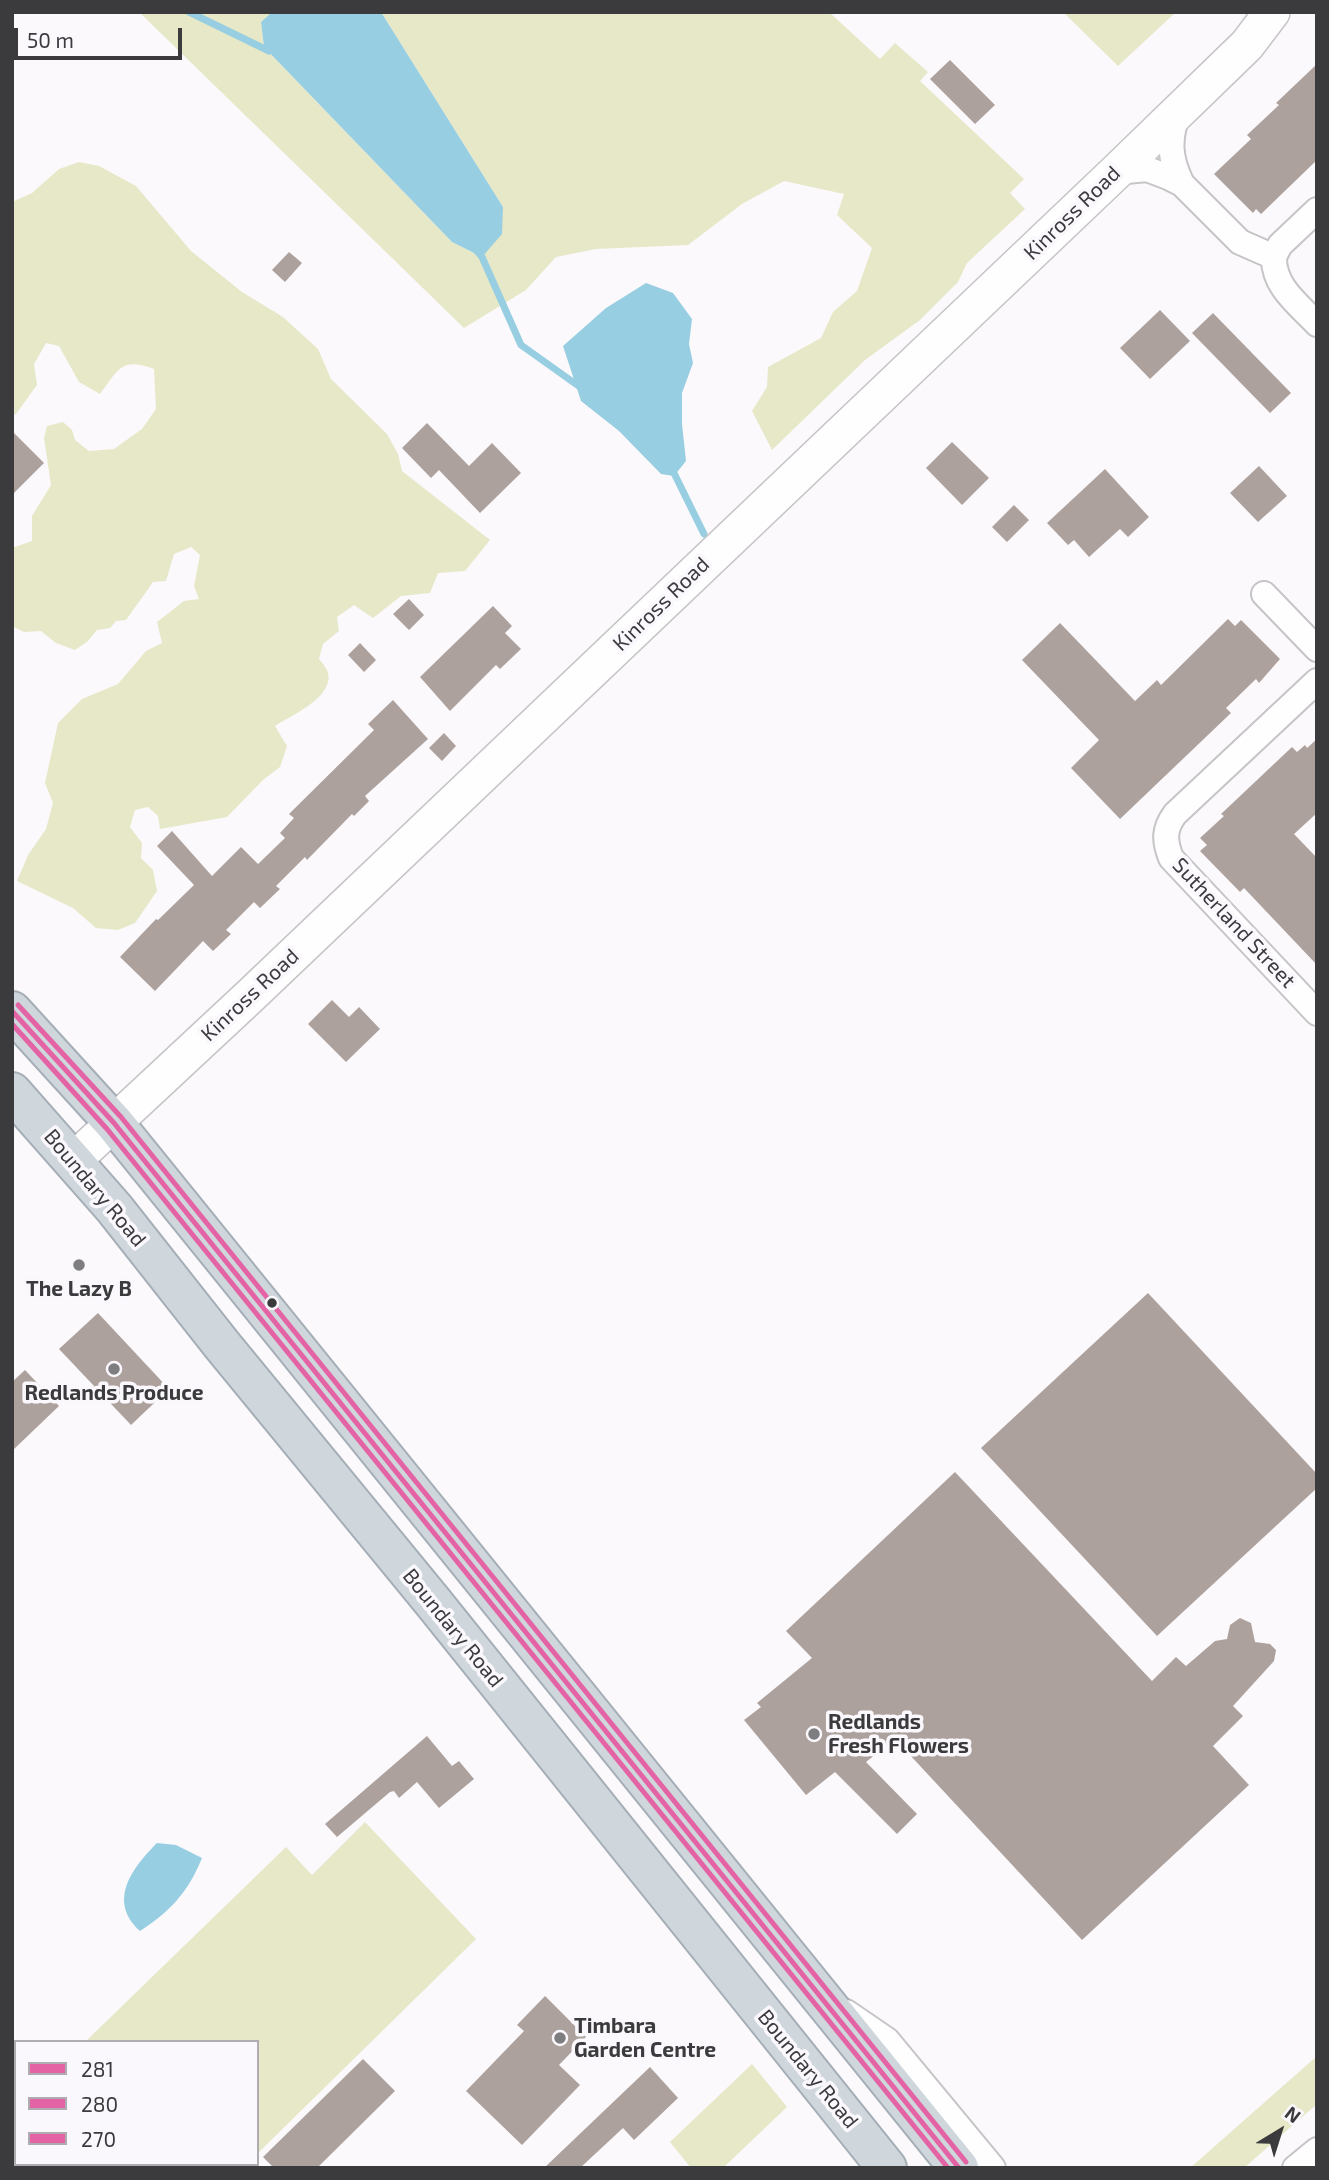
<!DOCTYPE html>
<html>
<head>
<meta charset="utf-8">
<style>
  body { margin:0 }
  #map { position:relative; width:1329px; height:2180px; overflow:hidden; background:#fbf9fc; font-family:"Exo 2",sans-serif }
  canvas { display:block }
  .frame { position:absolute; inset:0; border:14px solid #3b3a3c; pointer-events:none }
  .legend { position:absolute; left:14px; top:2040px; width:245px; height:126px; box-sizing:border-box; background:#fbf8fd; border:2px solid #aeacb0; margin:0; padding:9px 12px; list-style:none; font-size:21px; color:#3b3a3c }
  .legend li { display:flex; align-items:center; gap:14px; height:35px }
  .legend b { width:35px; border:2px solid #aeacb0 }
  .north { position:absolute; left:1245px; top:2096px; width:70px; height:70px; -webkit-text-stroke:5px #fbf8fd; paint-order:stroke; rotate:38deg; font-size:19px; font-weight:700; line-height:28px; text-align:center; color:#3b3a3c }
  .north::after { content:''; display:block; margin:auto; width:24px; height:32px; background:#3b3a3c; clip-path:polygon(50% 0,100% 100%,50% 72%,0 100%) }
  .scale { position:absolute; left:14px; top:28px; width:168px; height:32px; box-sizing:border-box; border:4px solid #3b3a3c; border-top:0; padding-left:9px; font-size:21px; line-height:24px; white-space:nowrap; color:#3b3a3c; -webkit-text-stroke:5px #fbf8fd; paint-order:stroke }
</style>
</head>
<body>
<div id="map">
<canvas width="1329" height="2180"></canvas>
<div class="frame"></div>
<ul class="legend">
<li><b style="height:9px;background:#e463a4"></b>281</li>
<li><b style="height:9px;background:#e463a4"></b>280</li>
<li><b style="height:9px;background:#e463a4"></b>270</li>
</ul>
<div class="north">N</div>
<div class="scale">50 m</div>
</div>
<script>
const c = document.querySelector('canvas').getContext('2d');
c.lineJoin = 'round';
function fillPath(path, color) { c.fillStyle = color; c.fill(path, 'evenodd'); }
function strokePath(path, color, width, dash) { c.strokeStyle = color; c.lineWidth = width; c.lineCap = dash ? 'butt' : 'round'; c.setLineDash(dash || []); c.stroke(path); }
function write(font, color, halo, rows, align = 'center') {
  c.font = font + ' "Exo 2",sans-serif'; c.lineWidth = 7; c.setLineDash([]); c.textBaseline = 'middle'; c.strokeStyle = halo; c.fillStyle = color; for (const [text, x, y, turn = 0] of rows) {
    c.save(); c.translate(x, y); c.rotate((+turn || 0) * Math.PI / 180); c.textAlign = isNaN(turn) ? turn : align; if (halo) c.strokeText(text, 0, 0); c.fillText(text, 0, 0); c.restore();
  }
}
const green = new Path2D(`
  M139,12h133l-11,10 3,25 188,195 30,15 21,-50 -122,-195h448l51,47 15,-16 33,29 -8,9 104,98 -14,14 15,16 -58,54 -9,19 -38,38 -55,40 -93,90 -20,-39 15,-24 1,-20 53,-29 12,-26 24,-21 15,-43 -35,-33 7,-21 -60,-13 -42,23 -54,41 -92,4 -40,8 -30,33 -62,38z
  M1063,12h113l-58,54z
  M79,162l20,4 37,20 55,65 51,41 41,25 35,32 13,30 56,55 11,20 4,17 88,69 -25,31 -27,2 -8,20 -29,3 -28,22 -19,-13 -17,12 2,14 -16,13 -4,15c3,4 8,9 9,14 6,24 -36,42 -53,53l12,20 -7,21 -17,13 -36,37 -67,12 -2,-13 -10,-9 -13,3 -5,17 12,16 -1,15 12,12 4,21 -22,32 -17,7 -22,-2 -23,-20 -56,-27 11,-26 18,-26 7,-26 -8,-20 13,-60 24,-24 36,-15 28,-33 16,-8 -5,-21 27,-21 15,-2 -5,-13 6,-31 -9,-8 -17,7 -8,27 -13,1 -27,38 -10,1 -6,7 -13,2 -9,11 -13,9 -19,-7 -15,-12 -17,1 -12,-6v-78l20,-7v-25l19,-31 -7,-47 3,-12 16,-4 9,8 3,10 14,11 25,-2 28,-20 14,-20 -2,-40c-33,-12 -35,0 -54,25l-21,-12 -20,-36 -13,-3 -12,21 3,21 -21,29 -4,2v-214l20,-9 27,-24z
  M365,1822l111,117 -219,215v-112h-172l201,-195 26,28z
  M1317,2056v48l-73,64h-54z
  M752,2064l35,43 -64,61h-32l-21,-26z
  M16,2109v55h231l-4,4h-231v-56z`);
const water = new Path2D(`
  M272,12h109l122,195 -1,27 -20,23 -30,-15 -188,-195 -3,-25z
  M646,283l27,10 19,26 -3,25 4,19 -11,30v31l4,37 -12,15 -13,-2 -42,-43 -38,-30 -18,-55 43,-38z
  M157,1843l19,2 26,13c-14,34 -31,53 -62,73 -33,-30 -8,-63 17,-88z`);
const stream = new Path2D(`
  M189,12l80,39
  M477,251l5,6 39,88 59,42
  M672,469l32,65`);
const building = new Path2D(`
  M950,60l45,45 -20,19 -45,-45z
  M1317,64v96l-56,54 -5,-5 -3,4 -39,-39 37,-35 -4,-4 32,-30 -3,-2z
  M289,252l13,11 -17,19 -13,-12z
  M1160,310l30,31 -40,38 -30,-31z
  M1213,313l78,80 -21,20 -78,-80z
  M427,423l42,43 23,-23 29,30 -41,40 -41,-43 -8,8 -29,-30z
  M12,431l32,32 -32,32z
  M952,442l37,36 -27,27 -36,-37z
  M1259,466l28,30 -29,26 -28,-29z
  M1105,469l44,48 -21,20 -8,-8 -31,28 -15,-17 -6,5 -21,-22z
  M1014,505l15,15 -22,22 -15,-15z
  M409,599l15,16 -15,15 -16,-16z
  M493,606l19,20 -7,7 16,16 -21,20 -4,-4 -46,46 -30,-34z
  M1228,619l7,7 6,-6 39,39 -21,24 -3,-4 -30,29 5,5 -111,106 -49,-51 28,-28 -77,-80 38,-37 75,78 22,-21 4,5z
  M360,643l16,17 -12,12 -16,-17z
  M393,700l35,39 -63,57 4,5 -15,15 -2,-2 -45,46 -2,-3 -29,29 4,3 -20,19 -6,-6 -28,28 5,4 -18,17 -10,-10 -48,50 -35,-34 36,-38 2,1 36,-35 -37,-39 15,-15 40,45 29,-29 17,17 27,-26 -5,-5 14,-15 -5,-4 85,-84 -6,-6z
  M444,733l12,13 -14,15 -13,-13z
  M1317,739v74l-23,21 23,24v107l-73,-77 -4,4 -40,-41 7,-6 -7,-7 24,-22 -3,-2 17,-16 54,-51 5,5 8,-7 2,3z
  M332,1000l17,17 10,-10 21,22 -34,33 -38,-38z
  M1148,1293l169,181v14l-160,148 -176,-188z
  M98,1313l71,76 -38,36 -72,-76z
  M25,1370l34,36 -47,45v-69z
  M955,1472l197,209 24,-24 10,9 29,-25 12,-2 3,-14 10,-7 11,5 4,19 15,2 6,6 -2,11 -41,45 10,10 -30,30 36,39 -167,155 -187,-201 -29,23 51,52 -20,20 -62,-62 -29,23 -62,-75 17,-13 -4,-4 55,-45 -26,-27z
  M427,1736l25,30 7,-5 15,18 -35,29 -22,-26 -18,16 -5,-7 -4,1 -53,45 -12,-13z
  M545,1996l41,41 -27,28 21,20 -58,60 -56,-54 58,-60 -7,-6z
  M363,2059l32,32 -78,77h-43l-11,-11z
  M650,2067l28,31 -44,42 -11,-12 -43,40h-36z`);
const street = new Path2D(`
  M1179,111c-11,27 -10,47 3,73
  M1116,172l31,-3 21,8 14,7 58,58 34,15c-1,29 24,47 43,67
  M1274,257l6,-12 37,-35
  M1264,594l53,55
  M1317,681l-142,133c-11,15 -11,26 -4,44l146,155
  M846,2012l41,28 106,128
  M1295,2168l22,-18`);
const secondary = new Path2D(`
  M73,1161l176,-164 867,-825 131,-127 25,-33`);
const highway = new Path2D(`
  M12,1011l102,112 845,1045
  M12,1092l102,116 108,137 211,257 454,566`);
const bus1 = new Path2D(`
  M12,1011l102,112 845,1045`);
const bus2 = new Path2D(`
  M12,1024l95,105 841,1039`);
const bus3 = new Path2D(`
  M18,1005l103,112 845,1045`);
const markers = [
  [79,1265,7,"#7e7d7f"],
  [272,1303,6,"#3b3a3c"],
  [114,1369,7,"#7e7d7f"],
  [814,1734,7,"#7e7d7f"],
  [560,2038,7,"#7e7d7f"]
];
const streetNames = [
  ["Kinross Road",1072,213,-44],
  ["Kinross Road",661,604,-44],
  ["Sutherland Street",1234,923,47],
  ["Kinross Road",250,995,-43],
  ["Boundary Road",95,1188,50],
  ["Boundary Road",453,1628,51],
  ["Boundary Road",808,2069,51]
];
const poiNames = [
  ["The Lazy B",79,1289],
  ["Redlands Produce",114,1393],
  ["Redlands",828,1722,"left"],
  ["Fresh Flowers",828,1746,"left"],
  ["Timbara",574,2026,"left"],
  ["Garden Centre",574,2050,"left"]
];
fillPath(green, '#e6e8c8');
fillPath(water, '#98cee1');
strokePath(stream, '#98cee1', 7);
fillPath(building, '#ada19d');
strokePath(street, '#c6c4c6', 28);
strokePath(secondary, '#c6c4c6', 38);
strokePath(highway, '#a5aeb6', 42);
strokePath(street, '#fefeff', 24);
strokePath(secondary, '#fefeff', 35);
strokePath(highway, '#cfd7dd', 38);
strokePath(bus1, '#e463a4', 5);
strokePath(bus2, '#e463a4', 5);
strokePath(bus3, '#e463a4', 5);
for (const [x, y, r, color] of markers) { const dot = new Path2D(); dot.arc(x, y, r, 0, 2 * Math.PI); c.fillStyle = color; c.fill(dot); strokePath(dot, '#fbf8fd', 2.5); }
write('21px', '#3b3a3c', '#fbf8fd', streetNames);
write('bold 21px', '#3b3a3c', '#fbf8fd', poiNames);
</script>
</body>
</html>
